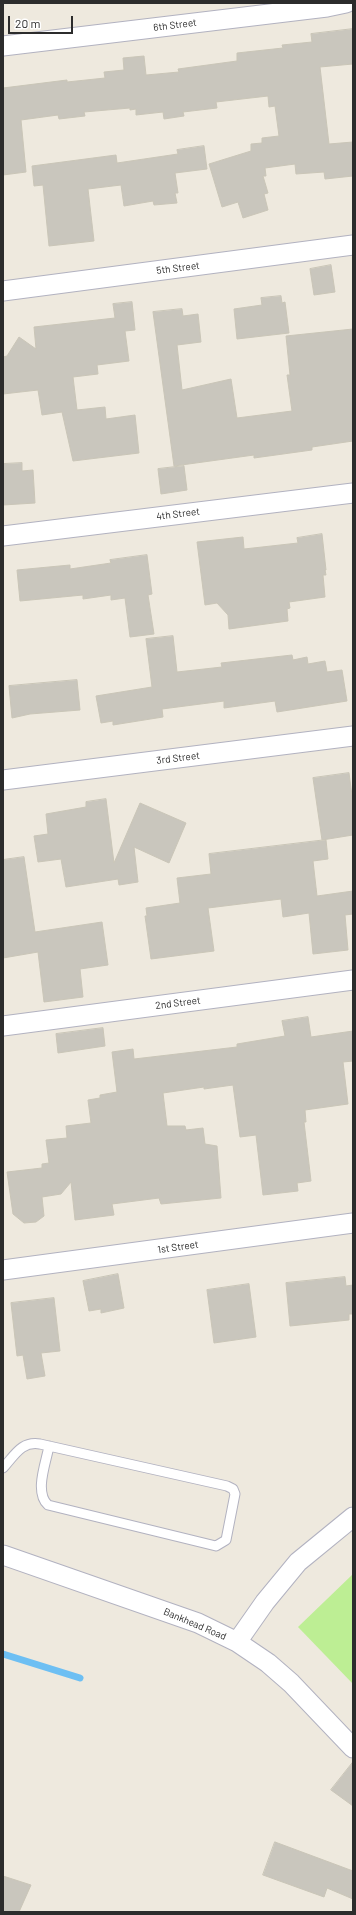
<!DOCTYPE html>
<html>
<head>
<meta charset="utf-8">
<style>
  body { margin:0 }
  #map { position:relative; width:356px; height:1915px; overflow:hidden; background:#eee9de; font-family:Barlow,sans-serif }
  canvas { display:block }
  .frame { position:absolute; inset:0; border:4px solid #2c2c2c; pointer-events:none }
  .scale { position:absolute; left:8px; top:16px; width:65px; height:18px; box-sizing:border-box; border:2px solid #2c2c2c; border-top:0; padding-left:5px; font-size:12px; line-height:14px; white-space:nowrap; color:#2c2c2c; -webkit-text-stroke:3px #fff; paint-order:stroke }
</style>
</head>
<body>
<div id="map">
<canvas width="356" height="1915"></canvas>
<div class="frame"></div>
<div class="scale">20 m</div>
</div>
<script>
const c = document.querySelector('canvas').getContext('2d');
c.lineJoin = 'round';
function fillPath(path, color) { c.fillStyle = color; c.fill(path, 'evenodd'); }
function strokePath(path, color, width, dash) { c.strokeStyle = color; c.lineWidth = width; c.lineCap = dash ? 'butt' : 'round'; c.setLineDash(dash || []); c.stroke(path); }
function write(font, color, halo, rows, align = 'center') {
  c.font = font + ' Barlow,sans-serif'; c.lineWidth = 4; c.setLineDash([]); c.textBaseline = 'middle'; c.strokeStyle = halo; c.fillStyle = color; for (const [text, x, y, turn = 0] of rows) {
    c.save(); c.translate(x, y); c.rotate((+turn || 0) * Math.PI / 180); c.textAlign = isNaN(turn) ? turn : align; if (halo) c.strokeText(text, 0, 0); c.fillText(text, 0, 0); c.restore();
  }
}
const pitch = new Path2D(`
  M353,1574v110l-55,-57z`);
const stream = new Path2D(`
  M3,1654l77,24`);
const building = new Path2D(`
  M353,29v35l-33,3 9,77 24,-2v34l-28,3 -1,-7 -28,2 -1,-10 -30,4 1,8h-3l5,17 -4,1 4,16 -25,8 -5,-16 -16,5 -13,-43 42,-13v-7l11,-1v-5l17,-2 -4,-30 -6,1 -1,-11 -52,6 1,6 -34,4 1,4 -20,3 -1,-7 -27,3v-6l-6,1v-2l-46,4 1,4 -26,3 -1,-4 -37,5 5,52 -23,3v-87l64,-8v2l38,-4 -1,-6 20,-2 -1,-12 21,-2 2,19 33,-3 -1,-3 59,-8v-8l46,-5 -1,-3 30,-3 -1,-8z
  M204,146l3,23 -32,4 3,20h-3l2,10 -23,2 -1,-4 -29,5 -3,-21 -33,4 6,52 -45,5 -6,-61 -9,1 -2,-20 84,-11 1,8 61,-9 -1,-4z
  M331,265l4,27 -21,3 -4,-26z
  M281,296l1,7 3,-1 4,31 -52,6 -3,-30 28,-4 -1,-7z
  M132,302l3,28 -10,1 4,30 -32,4 1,9 -25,3 4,33 28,-3 1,12 29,-4 4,38 -66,8 -11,-49 -20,3 -4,-25 -35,4v-37l4,-1 12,-19 17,12 -2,-22 81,-9 -2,-14z
  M182,309l1,7 15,-2 3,28 -24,3 5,45 49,-11 6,39 55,-7 -5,-36h3l-4,-39 67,-7v112l-41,6v3l-58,8v-3l-80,11 -21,-154z
  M22,463v8l11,-1 2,33 -32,2v-41z
  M184,466l3,24 -26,4 -3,-25z
  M322,534l4,36h-1l1,5h-3l2,22 -36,5 1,6 -3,1 1,12 -59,8 -1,-14 -11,-12 -12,2 -8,-63 46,-5 1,12 54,-6 -1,-5z
  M147,555l5,39 -4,1 6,39 -24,3 -5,-39 -14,2v-5l-28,4v-4l-63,6 -3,-31 53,-5v4l41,-6 -1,-3z
  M173,636l4,36 45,-5 -1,-4 71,-8 1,5 14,-3 1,7 17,-3 2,11 15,-2 5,31 -70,11 -2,-11 -51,7v-7l-62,8 1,8 -50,8v-4l-12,2 -5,-27 56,-9 -6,-48z
  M77,680l3,30 -50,4 -18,4 -3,-32z
  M349,773l4,30v32l-31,5 -9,-62z
  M106,799l8,64 26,-60 46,20 -17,40 -35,-16 4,35 -19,3 -1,-6 -52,8 -5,-28 -23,3 -4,-26 14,-2 -2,-20 40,-7v-5z
  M326,840l2,19 -15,2 4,35 36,-5v23l-8,1 3,35 -35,4 -4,-41 -26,4 -2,-18 -73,9 6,43 -63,8 -6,-43h2l-1,-8 34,-5 -3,-25 34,-4 -2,-20z
  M24,857l11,75 67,-10 6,43 -28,4 3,28 -39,5 -6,-50 -35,6v-98z
  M308,1017l3,20 42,-6v30l-10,1 5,42 -43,6 1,12h-2l7,59 -14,2 1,8 -35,4 -7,-60 -16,2 -7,-52 -29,4v-2l-41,6 4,33h18l1,4 17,-2 2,16 12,2 4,52 -60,6 -2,-6 -47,6 2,11 -39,5 -4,-38 -10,12 -19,3 2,19 -8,6 -12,1 -11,-9 -6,-42 35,-4v-4l7,-1 -3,-23 21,-2 -1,-12 25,-3 -3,-23 12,-2v-3l17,-3 -5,-40 21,-3 1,10 103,-12v-3l48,-8 -3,-15z
  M103,1028l2,18 -47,7 -2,-19z
  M118,1274l6,34 -23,5v-4l-12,2 -6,-30z
  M345,1277l1,9 7,-1v29h-4v6l-59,6 -4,-43z
  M249,1284l7,53 -42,6 -7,-53z
  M54,1298l6,53 -19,2 4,23 -18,3 -4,-24 -6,1 -6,-53z
  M353,1762v44l-22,-16z
  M275,1842l78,29v28l-26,-11 -3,9 -61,-22z
  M3,1876l28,9 -12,27h-16z`);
const service = new Path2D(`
  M3,1468c12,-13 18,-27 37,-24l187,42 6,3 2,5 -9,46 -10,6 -168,-41c-14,-13 -2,-42 1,-59`);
const minor = new Path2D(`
  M3,46l324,-39 19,-4
  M3,291l350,-46
  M3,536l350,-43
  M3,780l350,-44
  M3,1026l350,-46
  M3,1270l350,-47
  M3,1555l195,68 39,19 31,21 23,20 62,65
  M237,1642l28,-40 33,-40 55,-45`);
const streetNames = [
  ["6th Street",175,25,-7],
  ["5th Street",178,268,-7],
  ["4th Street",178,514,-7],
  ["3rd Street",178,758,-7],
  ["2nd Street",178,1003,-7],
  ["1st Street",178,1247,-8],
  ["Bankhead Road",195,1624,23]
];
fillPath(pitch, '#bdee94');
strokePath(stream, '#6dbff3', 7);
fillPath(building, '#c9c6bd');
strokePath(building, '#c9c5b7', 1);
strokePath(service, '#b2b2c0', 11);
strokePath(minor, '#b2b2c0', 21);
strokePath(service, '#fff', 9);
strokePath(minor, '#fff', 19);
write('10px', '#2c2c2c', '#fff', streetNames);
</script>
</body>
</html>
